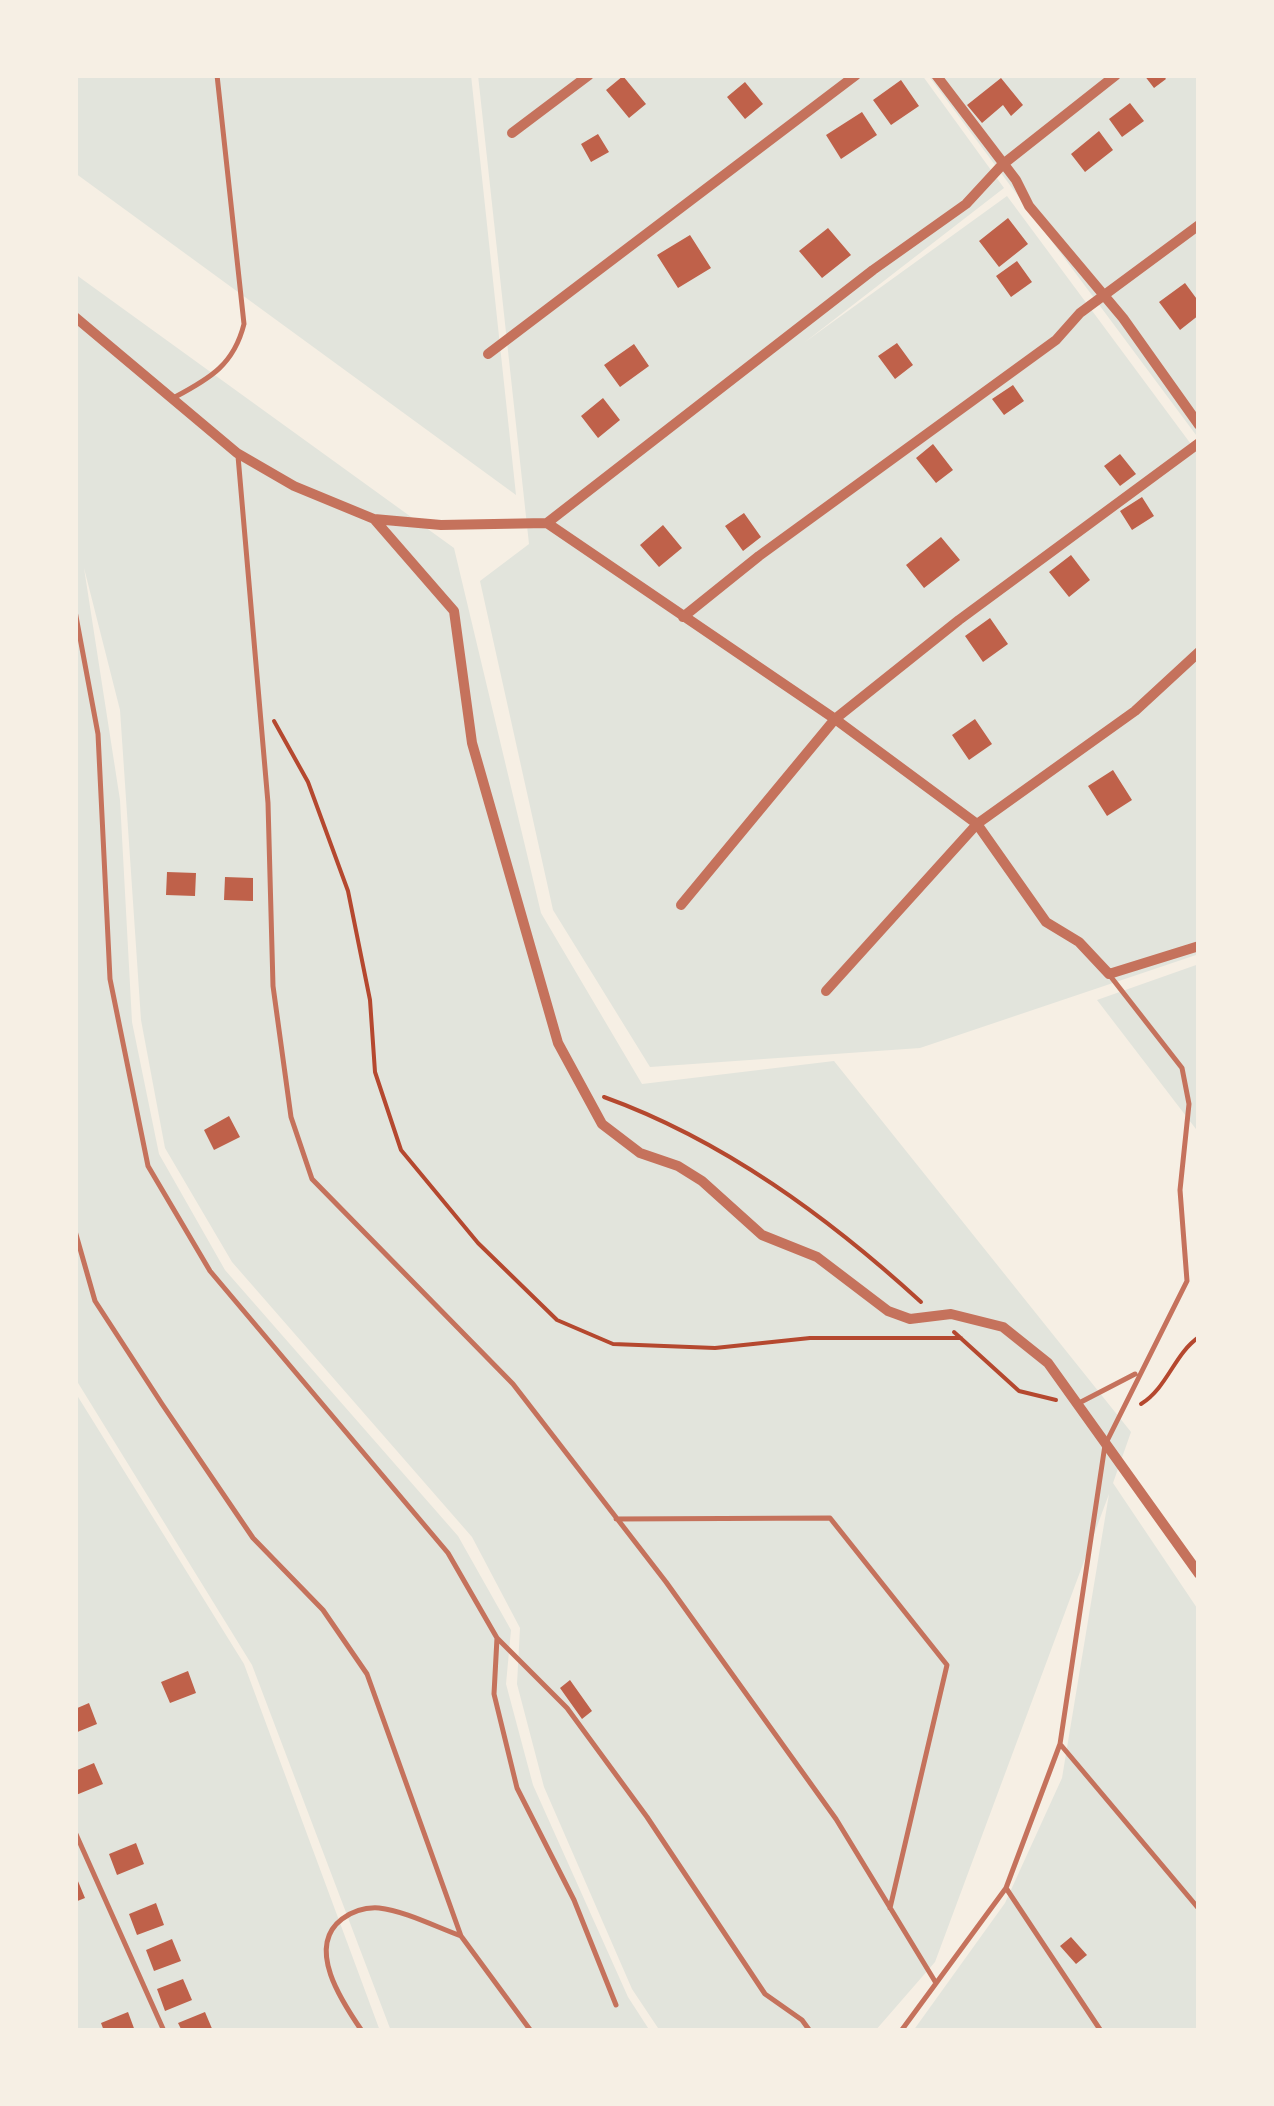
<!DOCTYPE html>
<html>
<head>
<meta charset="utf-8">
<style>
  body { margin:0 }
  #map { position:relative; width:1274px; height:2106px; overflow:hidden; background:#f6efe4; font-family:"IBM Plex Sans",sans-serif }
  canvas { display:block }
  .frame { position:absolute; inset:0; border:78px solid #f6efe4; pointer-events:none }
</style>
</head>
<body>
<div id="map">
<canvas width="1274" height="2106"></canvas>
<div class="frame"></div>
</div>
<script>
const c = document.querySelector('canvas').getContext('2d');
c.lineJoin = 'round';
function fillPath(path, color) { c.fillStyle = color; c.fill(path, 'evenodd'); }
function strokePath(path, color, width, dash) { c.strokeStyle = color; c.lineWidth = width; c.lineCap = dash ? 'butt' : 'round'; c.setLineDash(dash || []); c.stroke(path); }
const green = new Path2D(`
  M75,75h396l45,420 -441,-322z
  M478,75h444l82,113 -199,154 202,-146 192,259v499l-279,94 -270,19 -97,-157 -73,-329 49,-37z
  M928,75h271v364z
  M75,274l379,274 87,365 101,171 192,-23 297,371 -18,51 86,128v420h-286l92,-128 57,-125 47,-284 -174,468 -60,69h-215l-28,-42 -88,-202 -27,-103 3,-56 -48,-91 -240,-275 -67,-114 -24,-128 -21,-310 -36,-142 36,232 12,222 27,132 66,116 233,266 53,94 -5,54 27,101 95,212 22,34h-259l-139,-366 -177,-287z
  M1199,964v169l-102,-133z
  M75,1392l169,272 136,367h-305z`);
const building = new Path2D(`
  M1144,75h19l3,4 -12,9z
  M623,76l23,28 -17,14 -23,-28z
  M1001,78l22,27 -12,11 -8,-11 -21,18 -15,-18z
  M901,80l18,26 -28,19 -18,-25z
  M745,82l18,22 -18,15 -18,-22z
  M1130,103l14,18 -22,16 -13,-18z
  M862,112l15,23 -36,24 -15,-24z
  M1099,131l14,19 -28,22 -14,-18z
  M598,134l11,18 -18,10 -10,-18z
  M1008,218l20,26 -29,23 -20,-26z
  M828,228l23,27 -29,23 -23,-27z
  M690,235l21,33 -33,20 -21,-33z
  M1017,261l15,21 -21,15 -15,-21z
  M1185,283l14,19v13l-19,15 -21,-28z
  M897,343l16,22 -18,14 -17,-23z
  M634,344l15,22 -29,21 -16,-22z
  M1013,385l11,16 -20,14 -12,-16z
  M603,398l17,22 -22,18 -17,-22z
  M933,444l20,26 -17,13 -20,-25z
  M1120,454l16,20 -16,12 -16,-20z
  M1142,497l12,19 -22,14 -12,-19z
  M744,513l17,24 -18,14 -18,-25z
  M663,525l19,23 -23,19 -19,-22z
  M941,537l19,23 -36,28 -18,-23z
  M1071,555l19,25 -21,17 -20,-25z
  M990,618l18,26 -25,18 -18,-26z
  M975,719l17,25 -23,16 -17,-25z
  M1113,770l19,30 -25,16 -19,-30z
  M167,872l29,1 -1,23 -29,-1z
  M225,877l28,1v23l-29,-1z
  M229,1116l11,21 -26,13 -10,-20z
  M188,1671l8,22 -26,10 -9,-21z
  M570,1680l22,31 -10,8 -22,-31z
  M89,1703l8,21 -22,9v-24z
  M94,1763l9,21 -27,11 -1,-24z
  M136,1843l8,21 -27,11 -8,-21z
  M75,1874l10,24 -10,4z
  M156,1903l8,22 -27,10 -8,-21z
  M1071,1937l16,18 -11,9 -16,-18z
  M172,1939l9,22 -27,10 -8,-21z
  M183,1979l9,21 -27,11 -8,-22z
  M128,2012l7,19h-31l-3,-8z
  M205,2012l8,19h-31l-4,-8z`);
const path = new Path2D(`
  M274,721l34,61 40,109 22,109 5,72 26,78 77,93 79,77 56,24 102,4 95,-10h151
  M604,1097c119,43 224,120 317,205
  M954,1332l65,59 37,9
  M1141,1404c27,-17 33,-50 58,-67`);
const service = new Path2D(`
  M175,397c36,-19 59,-33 69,-73l-27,-249
  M238,456l30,347 5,183 18,131 21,62 201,205 153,198 170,237 100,164
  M75,611l23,123 12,245 38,187 62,105 238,282 49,85 70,70 80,109 118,177 37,26 8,11
  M75,1231l20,70 67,103 91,134 70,72 44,64 94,262 70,95
  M1079,1403l56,-29
  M616,1519l214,-1 117,147 -57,243
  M497,1638l-3,56 23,94 57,112 42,105
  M1060,1744l139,165
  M75,1832l89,199
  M1006,1888l95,143
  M362,2031c-20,-29 -57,-84 -20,-112 11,-8 23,-12 37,-11 26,3 57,19 82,28
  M901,2031l105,-143 54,-144 45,-299 82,-164 -7,-91 9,-86 -7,-36 -71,-91`);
const minor = new Path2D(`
  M936,75l80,105 13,26 94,112 76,107
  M512,133l77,-58
  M75,317l162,136 57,33 80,33 67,6 106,-2 326,-253 93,-66 36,-39 114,-90
  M488,354l368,-279
  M374,519l80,92 18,132 86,300 44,81 38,29 38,13 24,15 60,54 55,22 71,54 22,8 41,-5 52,13 45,36 151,211
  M547,523l288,196 142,105 69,98 33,20 30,32 90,-28
  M683,617l76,-61 297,-216 24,-27 119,-88
  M681,905l154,-186 124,-99 240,-177
  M826,991l151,-167 158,-113 64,-59`);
fillPath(green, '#e2e4dc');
fillPath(building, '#bf614a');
strokePath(path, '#b5482f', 4);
strokePath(service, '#c5725c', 5);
strokePath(minor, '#c5725c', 10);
</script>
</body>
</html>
